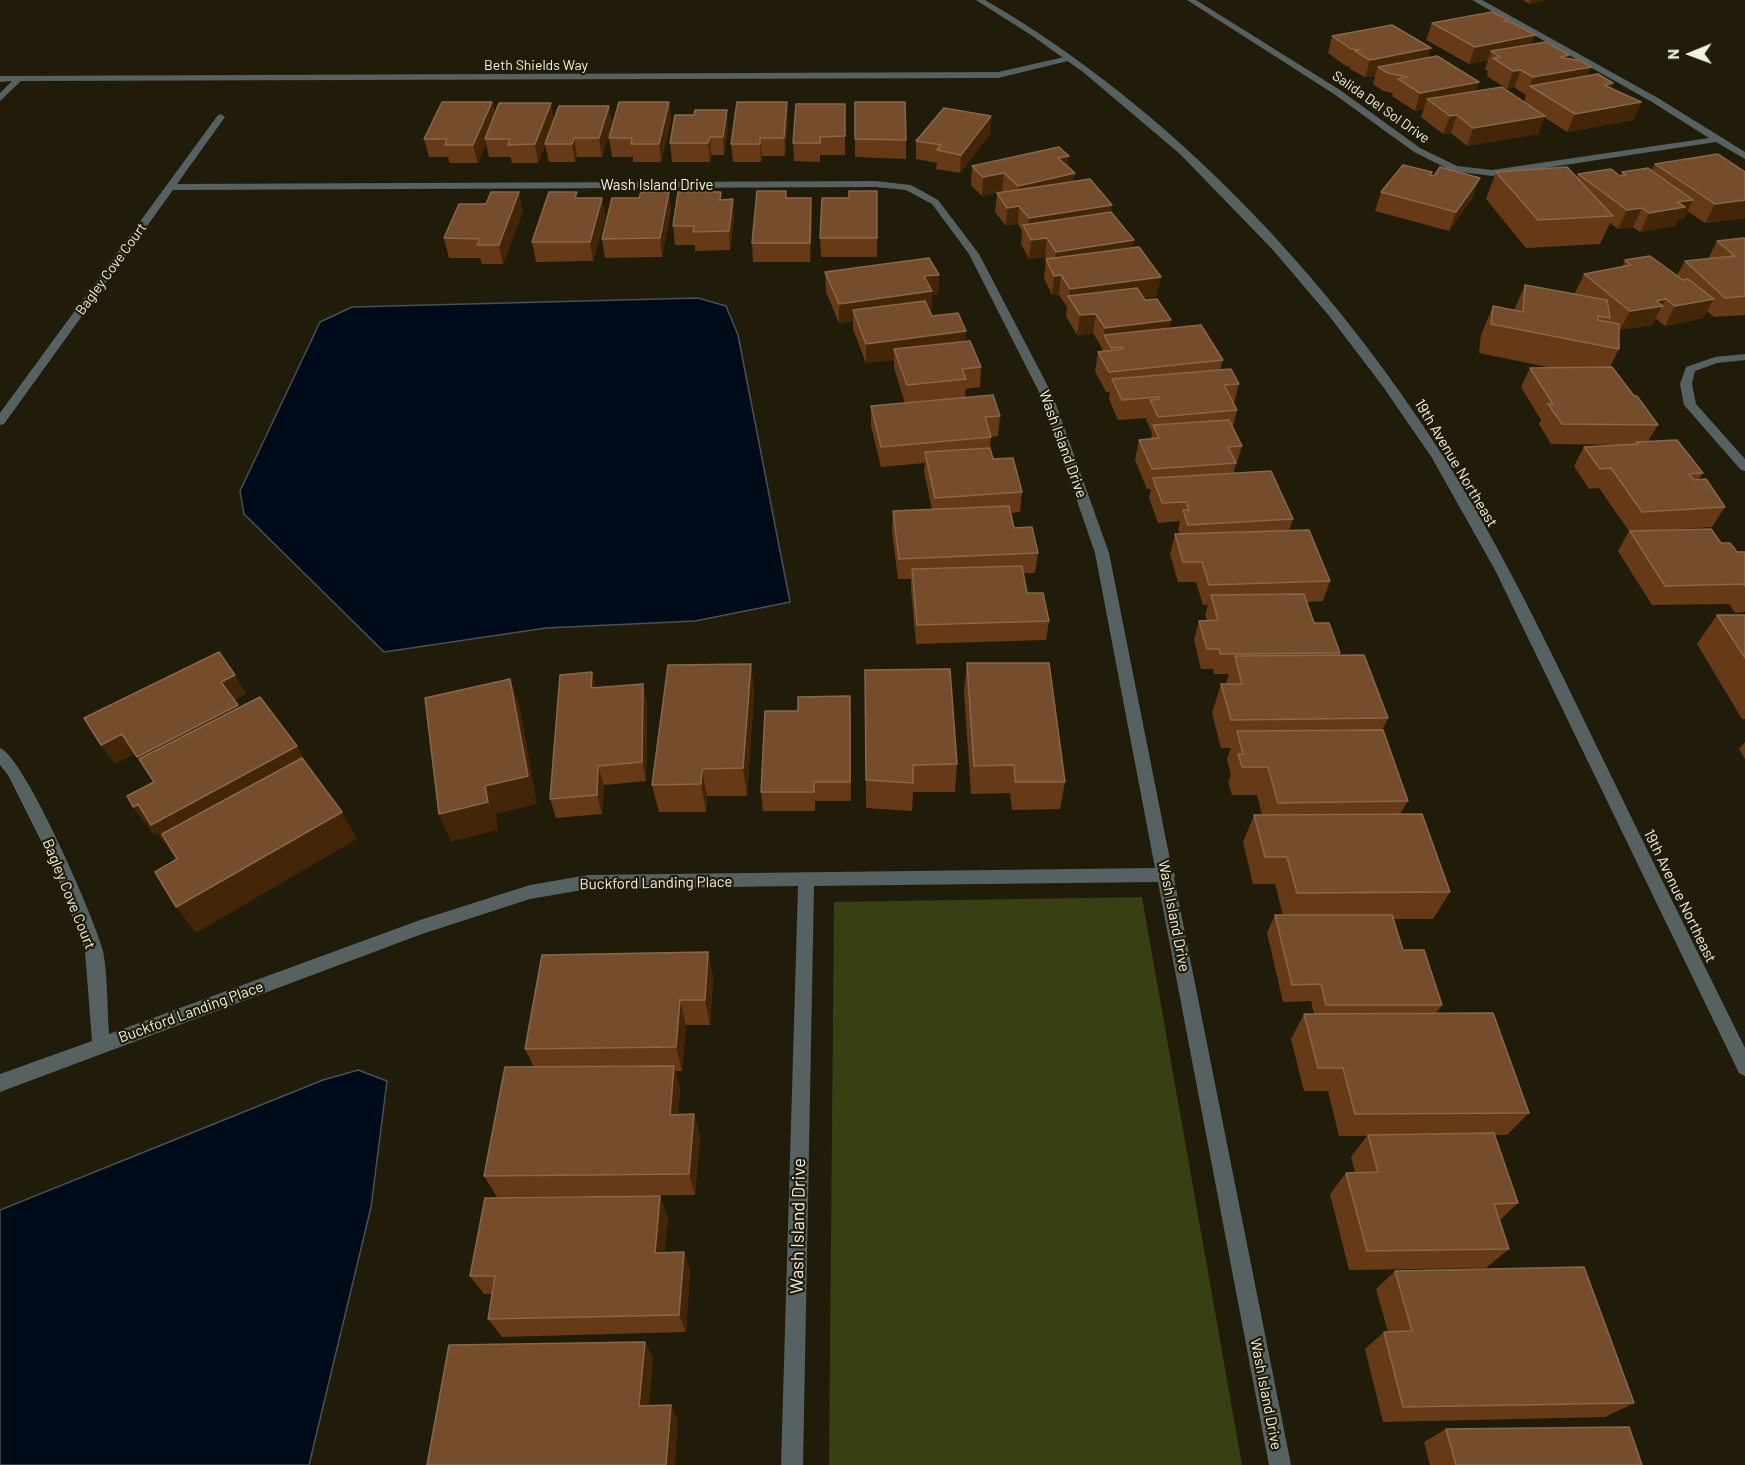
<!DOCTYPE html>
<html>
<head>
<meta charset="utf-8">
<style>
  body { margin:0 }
  #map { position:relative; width:1745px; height:1465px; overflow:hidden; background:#201c09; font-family:Barlow,sans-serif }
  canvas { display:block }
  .north { position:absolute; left:1661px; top:24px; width:60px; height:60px; -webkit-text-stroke:4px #201c09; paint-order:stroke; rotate:269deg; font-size:16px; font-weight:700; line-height:24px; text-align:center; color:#f3f1e4 }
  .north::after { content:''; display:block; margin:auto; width:21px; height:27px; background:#f3f1e4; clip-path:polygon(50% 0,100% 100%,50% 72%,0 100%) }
</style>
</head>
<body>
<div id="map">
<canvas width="1745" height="1465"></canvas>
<div class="north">N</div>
</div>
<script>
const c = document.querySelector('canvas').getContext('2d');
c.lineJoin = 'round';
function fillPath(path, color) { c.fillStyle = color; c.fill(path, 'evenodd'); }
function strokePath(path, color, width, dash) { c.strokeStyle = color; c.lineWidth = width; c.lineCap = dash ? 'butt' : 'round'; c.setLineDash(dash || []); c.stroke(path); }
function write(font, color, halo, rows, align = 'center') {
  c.font = font + ' Barlow,sans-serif'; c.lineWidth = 4.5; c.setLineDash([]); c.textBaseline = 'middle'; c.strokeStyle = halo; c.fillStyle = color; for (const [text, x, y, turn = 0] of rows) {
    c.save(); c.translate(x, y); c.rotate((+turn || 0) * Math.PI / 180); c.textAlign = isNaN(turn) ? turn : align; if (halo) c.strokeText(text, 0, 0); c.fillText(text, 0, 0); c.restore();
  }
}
const green = new Path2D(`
  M1142,897l100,568h-413l5,-563z`);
const water = new Path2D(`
  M698,298l28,8 12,29 52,267 -95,19 -149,7 -162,24 -140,-138 -4,-23 80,-169 32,-15z
  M358,1070l29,11 -16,126 -62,258h-309v-255l323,-130z`);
const minor = new Path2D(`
  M1187,0h9l144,90 80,58 37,18 35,4 217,-32 -57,-36 -180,-102h10l176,98 87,54v7l-29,-17 -224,34 -40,-5 -38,-19 -80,-58z
  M1069,56h3v4l-74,18 -977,3 -21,20v-8l12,-12 -12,1v-6l998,-4z
  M221,114l4,3 -48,67 698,-3 36,4 27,15 41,54 74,142 56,157 63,317 3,5 -1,3 117,587h-22l-111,-583 -344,4 -11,579h-22l17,-579 -210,3 -58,10 -108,35 -422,158v-18l92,-33 -7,-90 -33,-88 -44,-88 -8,-10v-17c24,8 96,173 103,203 5,26 4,56 6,83l311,-114 110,-35 58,-10 567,-7 -60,-315 -54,-157 -72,-142 -37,-50 -26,-14 -31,-3 -702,3 -169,234 -4,1v-12l218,-298z
  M1745,354v6l-28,3 -22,8 -3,13 4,20 49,55v12l-4,-1 -57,-65 -4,-21 6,-17 29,-10z`);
const tertiary = new Path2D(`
  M976,0h9c185,107 346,279 460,459 59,93 106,193 154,292 48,99 97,198 146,297v28l-6,-3 -244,-503 -63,-112 -48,-70 -54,-71 -57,-67 -93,-96 -97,-82 -52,-37z`);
const wall = new Path2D(`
  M1523,0h24l-18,4z
  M1508,22l23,23 38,10 -1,4 23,8 -4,9 26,7 -2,5 30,14 -8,18 -66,12 -23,-15 -6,17 -71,12 -16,-13 -8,1 -22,-17 3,-8 -9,2 -23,-15 1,-3 -10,-2 -10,-7 2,-8 -10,1 -15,-8v-2l-4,-1 -18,-13 4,-17 96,22 51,24 -4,10 49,10 2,-7 -12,-8 -7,2 -20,-13 1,-5 -3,-2 3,-9 -19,4 -43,-24 6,-17z
  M492,102l3,13 59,5 55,-14 3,18 -10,33h-25l-2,5h-26l-4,-17 -7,18h-26l-2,-6h-21l-3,-14 -8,20h-28l-2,-6h-19l-5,-18z
  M669,102l2,18 -10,42h-28v-5h-21l-3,-19z
  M845,104v51h-25v7l-26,-1 -1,-18z
  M991,116l-1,18 -30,39 -24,-4 1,-6 -21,-4v-18z
  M788,119l-3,37h-23l-1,6h-28l-2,-18z
  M728,128l-4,27h-13l-1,7h-38l-2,-19z
  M855,139l51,1v19l-51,-2z
  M1655,164l90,8v46l-40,5 -18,-12 -3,8h-6l-3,7 -35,6 -7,-5 -15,2 -8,-6 -10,21 -74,4 -40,-49 10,-27 81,5 1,-3 43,2 1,-4 29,-1z
  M972,166l96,1 7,6 -2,9 37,30 22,36 25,48 -13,2 1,2 26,20 -2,8 54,32 -3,10 19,14 -5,19 3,7 -4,17 9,19 -9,28 60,45 -4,12 41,50 -7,20 -16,1 7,21 26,30 -1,2 49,63 -6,12 26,71 -8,13 50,78 -17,27h-39l9,31 39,55 -6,8 93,100 -22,22h-13l24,68 -18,17 9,29 -23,19 -137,2 -19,-76 16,-21h9l-4,-16 16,-21h-28l-11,-45h-24l-13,-52 13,-25h10l-3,-13 -28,1 -16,-69 8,-18h8l-8,-31h-22l-10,-42 11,-27h8l-5,-20h-25l-4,-13 3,-7 -4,-16 4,-11h-10l-9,-35 9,-29h5l3,-10h-15l-1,-5h-12l-7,-29 5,-19 8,-1 -2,-5 3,-10h-5l-7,-23h-18l-8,-28 5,-20h5l-2,-4 2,-9 -22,2 -9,-25 2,-9h-4l-12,-29 4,-20 12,-1 1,-7 -6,-12 1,-2 -29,2 -9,-21 1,-7h-4l-11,-21 3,-19 4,-1v-3l-9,-15 -16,2 -11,-19 1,-9 -8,-12h-7l-8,-17 2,-19 -1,-2 -16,2 -8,-15 1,-13 -4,-7 -12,2 -11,-14 2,-19 7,-1 -2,-1 -20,5 -11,-11z
  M1432,172l-1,3 42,22 -24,34 -74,-20 6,-19z
  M786,191v7l26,19 -2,45h-57l-1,-19z
  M877,191v66h-56l-1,-19 29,-40z
  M721,192v8l13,18 -4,32 -35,1v-6h-20l-2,-19z
  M578,198h24l3,19 -12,44 -57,1 -4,-20z
  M486,204l37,7 -20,53h-21l-2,-6h-31l-5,-20z
  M671,210l-9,47 -57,1 -3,-19z
  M1745,239v76l-31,2 -7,-6 -4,7 -38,8 -9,-7 -4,6 -33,5v19l-9,18 48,58 -10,16 55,32 -5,7 27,27 -13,20 -51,3 60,13 16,9h8v60l-10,1 -6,-9 -77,1 -34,-54 11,-20 -30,-43 -10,1 -15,-23 10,-19 38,-2 -71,-1 -12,-20 2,-4 -20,-33 9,-19h22l-73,-15 2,-18 12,-29 21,4 11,-25 51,9 -1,-1 9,-19 38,-7 3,-7 52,15 8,-14 23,-2 9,-18z
  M825,272l114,3 -1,19 -6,1 -1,15h-1l2,6 34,25 15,26 -1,20 -14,2 -1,9 35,18 -2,20 -7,1 -1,13 3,9 29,33 -2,20 -9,1 3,15 24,25 -3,20h-12l4,20 22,28 -3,19 -130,4 -5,-55v-10h-13l-6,-48 1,-20 39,-2 -8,-37 1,-9 -44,4 -10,-41v-20l34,-3 -11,-35v-8l-28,3 -13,-34v-8l-14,2 -13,-31z
  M1717,615h28v104h-3l-45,-75z
  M967,663l98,119 -5,27 -48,1 -2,-17 -39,1 -7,-102z
  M751,664l3,29 -7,103h-40l-1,16h-47l-7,-27z
  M865,670l92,94 -2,28h-42l-1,19 -46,-3z
  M596,688l51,15 -1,78 -42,4 -2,29 -46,4 -6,-19z
  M851,716v85h-36v10h-52l-2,-19z
  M1745,742v17l-6,-10z
  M708,952l5,26 -3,47h-24l-4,46h-7l5,18 -2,26 16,-1 6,23 -5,58 -198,2 -13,-21 50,-109 -9,-18z
  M668,1217l-4,36 20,-1 6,19 -4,61 -184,5 -14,-18 4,-25h-8l-14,-18z
  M1395,1271l239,132 -29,14 -222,5 -18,-73 19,-17h4l-12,-43z
  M1446,1429l196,36h-212l-6,-23z`);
const shadedWall = new Path2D(`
  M1531,0h16l-18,4z
  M1535,35l-7,17 -37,-1 -3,9 -19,4 6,-17z
  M1431,48l-5,18 -48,1 -3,9 -10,1 5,-17z
  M1569,55l-6,17 28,-5 -7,18 -54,1 3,-9 28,-20z
  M1521,70l-7,17 -7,2 6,-18z
  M1479,82l-7,18 -45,-1 -3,10 -9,2 5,-18z
  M1613,83l-7,18 -2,-16z
  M492,102l4,18 -11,19 1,4 -8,20 -5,-18z
  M669,102l2,18 -10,42 -2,-18z
  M787,102l1,17 -3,37 -1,-18z
  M1641,102l-8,18 -66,12 8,-18z
  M551,103l3,18 -16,42 -3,-19z
  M609,106l3,18 -10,33 -3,-19z
  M727,110l1,18 -4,27 -1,-18z
  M1457,115l-6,18 -8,1 7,-18z
  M991,116l-1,18 -30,39 1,-18z
  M1545,116l-7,18 -71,12 6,-18z
  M710,137l1,18 -1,7 -2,-19z
  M574,138l3,19 -2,5 -3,-18z
  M760,138l2,18 -1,6 -1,-18z
  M1069,156l-2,18 -9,-16z
  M1004,173l-2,18 -20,5 1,-19z
  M1075,173l-3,18 -56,13 2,-18z
  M1480,178l-7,19 -24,34 7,-19z
  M519,192l4,19 -20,53 -4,-19z
  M669,192l2,18 -9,47 -2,-19z
  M602,198l3,19 -12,44 -3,-19z
  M811,198l1,19 -2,45v-19z
  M733,199l1,19 -4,32 -1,-19z
  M1693,200l-9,19h-6l-3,7 -35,6 9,-19 28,-11z
  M1745,200v18l-40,5 10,-19z
  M1112,205l-3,19 -82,9 2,-15z
  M1019,206l-1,18 -12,2 1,-18z
  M1642,208l-9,19 -15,2 9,-19z
  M1047,238l-2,19 -16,2 2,-19z
  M1134,240l-4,20 -76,11 2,-19z
  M939,275l-1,19 -6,1 -1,15 -74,11 -4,-11v11l-14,2v-19l85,-28z
  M1061,275l-2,20h-7l2,-19z
  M1161,277l-4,19 -82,11 -6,-9 1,-9z
  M1666,299l-14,26 -32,5 10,-19 26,-10z
  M1714,299l-11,19 -38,8 10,-20z
  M1096,314l-3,19 -16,2 3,-20z
  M1171,320l-4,19 -63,-4 -2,13 3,-20z
  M966,331l-1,20 -71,-2v11l-28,3v-19z
  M751,664l3,29 -7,103 -4,-28z
  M592,672l5,20 -6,-4z
  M235,675l11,19 -13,7 -12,-19z
  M510,679l10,28 17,97 -41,10 2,16 -47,12 -12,-28 46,-28z
  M643,684l4,19 -1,78 -4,-19z
  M238,705l12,20 -99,51 -14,-19z
  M122,734l14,19 -21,11 -14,-19z
  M297,746l15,28 -141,78 -14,-19 -3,2 -21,-28 5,-3z
  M598,766l6,19 -2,29 -5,-19z
  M702,769l5,27 -1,16 -5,-28z
  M342,812l15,27 -161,94 -20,-26z
  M708,952l5,26 -3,47 -5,-25z
  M680,1000l6,25 -4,46 -6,-24z
  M674,1066l6,23 -4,48 -6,-22z
  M694,1114l6,23 -5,58 -6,-21z
  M660,1196l8,21 -5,55 -8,-19z
  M684,1252l6,19 -4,61 -7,-17z
  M645,1342l8,16 -5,62 -9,-14z
  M671,1405l7,15 -3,45h-9z`);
const building = new Path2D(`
  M1492,12l17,8 -5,1 9,2 22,12 -60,12 -43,-24z
  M1392,25l39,23 -61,12 -15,-9 5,-1 -9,-1 -19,-13z
  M1546,42l23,13 -8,2 2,1 16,2 12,7 -58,10 -12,-7 -8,1 -20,-13 7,-1 -9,-6z
  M1437,56l42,26 -59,11 -22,-14 9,-2 -19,-4 -10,-6z
  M1598,74l15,9 -9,2 37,17 -66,12 -45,-28z
  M1502,87l43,29 -72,12 -16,-13 -7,1 -23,-17z
  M442,102h50l-19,43h-28l2,-6h-23z
  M619,102h50l-10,42h-28l1,-6h-23z
  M737,102h50l-3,36h-24v6h-29z
  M855,102h50l1,38 -51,-1z
  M499,103h52l-16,41 -27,1 2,-6h-25z
  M796,104h49v32l-25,1v6h-27z
  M559,106h50l-10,32h-25l-2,6h-27z
  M944,108l47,8 -30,39 -24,-5 4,-5 -25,-4z
  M695,110h32l-4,27h-13l-2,6h-38l5,-28h19z
  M1059,147l10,9 -11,2 17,15 -57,13 -14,-13 -21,4 -11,-11z
  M1718,154l27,18v28l-30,4 -60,-40z
  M1403,165l29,7 -2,3 4,1 6,-9 40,11 -24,34 -75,-20z
  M1567,167l46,49 -75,4 -42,-48z
  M1648,168l45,32 -16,2 8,5 -36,6 -7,-5 -15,2 -49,-36 33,-5 9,7 6,-1 -4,-3z
  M1090,179l22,26 -83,13 -10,-12 -12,2 -10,-15z
  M757,191h29v7h25l-1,45h-58z
  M849,191h28v47h-57l2,-40h27z
  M491,192h28l-20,53h-22l3,-6 -36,-1 15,-34h27z
  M549,192h28l-2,6h27l-12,44h-58z
  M641,192h28l-9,46 -58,1 10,-41h27z
  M678,192h43l-1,8 13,-1 -4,32 -36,1 1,-6h-21z
  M1111,212l23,28 -78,12 -9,-14 -16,2 -8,-15z
  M1744,238l1,1v57l-20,2 -40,-37 50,-5 -18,-15z
  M1139,247l22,30 -91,12 -9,-14 -7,1 -8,-17z
  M1650,256l33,24 5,-1 26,20 -39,7 -9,-7 -10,2 7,5 -33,5 -46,-37 47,-9 -6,-5z
  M929,258l10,17 -15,1 8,15 -93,13 -14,-32z
  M1525,285l82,15 3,18 -12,-2v4l21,4v25l-128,-25 2,-18 30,6z
  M1137,288l8,12 12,-1 14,21 -66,8 -9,-14 -16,1 -12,-19z
  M925,301l7,15 26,-3 8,18 -100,13 -13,-34z
  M1201,325l22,35 -114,12 -11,-20 25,-3 -1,-2 -11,1 -7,-13z
  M970,341l11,26 -19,2 4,10 -59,6 -13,-36z
  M1612,367l22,29h3l21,29 -96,-1 -14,-20h5l-23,-36z
  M1231,369l8,15 -15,1 13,25 -79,7 -8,-17 10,-1 -1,-2 -37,3 -10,-21z
  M993,395l7,21 -15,1 6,20 -110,10 -10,-41z
  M1229,420l13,26 -14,1 8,16 -84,6 -13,-29 20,-2 -6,-13z
  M1677,440l26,33 -14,1 5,6 12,-1 19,28 -83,5 -31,-44 -11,1 -16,-22 54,-3 -2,-2z
  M990,448l3,11 20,-1 9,34 -87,6 -10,-46z
  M1271,471l22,48 -105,6 -5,-15h6l-3,-8 -24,1 -9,-25z
  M1009,506l5,22 18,-1 6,26 -139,6 -6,-48z
  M1711,529l10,14h9l7,9h8v34l-1,-2 -79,2 -35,-55z
  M1309,530l21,51 -121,4 -7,-23h-19l-8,-28z
  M1022,566l5,27h16l6,28 -132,4 -5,-56z
  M1304,594l10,29h15l11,30 -120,1 -1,-5h-12l-8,-28 19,-1 -7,-25z
  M1717,615h28v43z
  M219,652l16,23 -14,7 17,23 -101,52 -15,-23 -21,11 -17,-27z
  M1364,655l24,63 -157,2 -10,-36h21l-7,-28z
  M967,663h82l16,119h-50l-1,-17 -40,1z
  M751,664l-8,104 -41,1 -1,15 -49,1 16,-120z
  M950,669l7,95 -44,1v18l-47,-3 -1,-110z
  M592,672l-1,16 52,-4 -1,78 -44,4 -1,29 -47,4 10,-124z
  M510,679l18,97 -43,10 3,16 -49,12 -14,-116z
  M850,696v86h-36v10h-53l4,-81h33v-14z
  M260,697l37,49 -146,79 -13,-21 -5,3 -6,-11 27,-14 -15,-23z
  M1383,730l25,71 -130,2 -10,-36h-26l-4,-13h5l-6,-23z
  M302,758l40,54 -166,95 -21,-35 22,-13 -15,-25z
  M1422,814l28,78 -153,1 -10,-36h-22l-11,-42z
  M1275,915h117l11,35h21l18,55h-116l-5,-21 -29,1z
  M708,952l-3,48h-25l-4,47 -151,2 17,-94z
  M1493,1013l36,100 -174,1 -12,-46h-25l-14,-54z
  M674,1066l-4,49 24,-1 -5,60 -205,2 21,-109z
  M1494,1133l24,70 -24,1 15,45 -142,2 -21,-78 32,-1 -10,-37z
  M660,1196l-5,57 29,-1 -5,63 -191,4 7,-43h-25l15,-78z
  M1584,1267l50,136 -231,4 -19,-75 28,-1 -17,-60z
  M645,1342l-6,64 32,-1 -5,60h-239l22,-120z
  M1629,1427l13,38h-186l-10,-36z`);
const farStreetnames = [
  ["Beth Shields Way",536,65],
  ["Salida Del Sol Drive",1381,107,35],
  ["Bagley Cove Court",111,269,-54]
];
const streetNames = [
  ["Wash Island Drive",657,185],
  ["Wash Island Drive",1063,444,70],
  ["19th Avenue Northeast",1456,463,59],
  ["Buckford Landing Place",656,883,-1],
  ["Bagley Cove Court",69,894,68],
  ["19th Avenue Northeast",1680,896,64],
  ["Wash Island Drive",1174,916,79],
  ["Buckford Landing Place",191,1012,-20],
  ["Wash Island Drive",1266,1394,79]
];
const nearStreetnames = [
  ["Wash Island Drive",798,1226,-89]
];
fillPath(green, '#383f12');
fillPath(water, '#000b19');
strokePath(water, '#495056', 1.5);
fillPath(minor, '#566162');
fillPath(tertiary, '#566162');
fillPath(wall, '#663a17');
fillPath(shadedWall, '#432608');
fillPath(building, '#754d2d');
strokePath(building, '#89674a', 1.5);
write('14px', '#f3f1e4', '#201c09', farStreetnames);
write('15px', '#f3f1e4', '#201c09', streetNames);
write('18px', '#f3f1e4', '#201c09', nearStreetnames);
</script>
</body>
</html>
